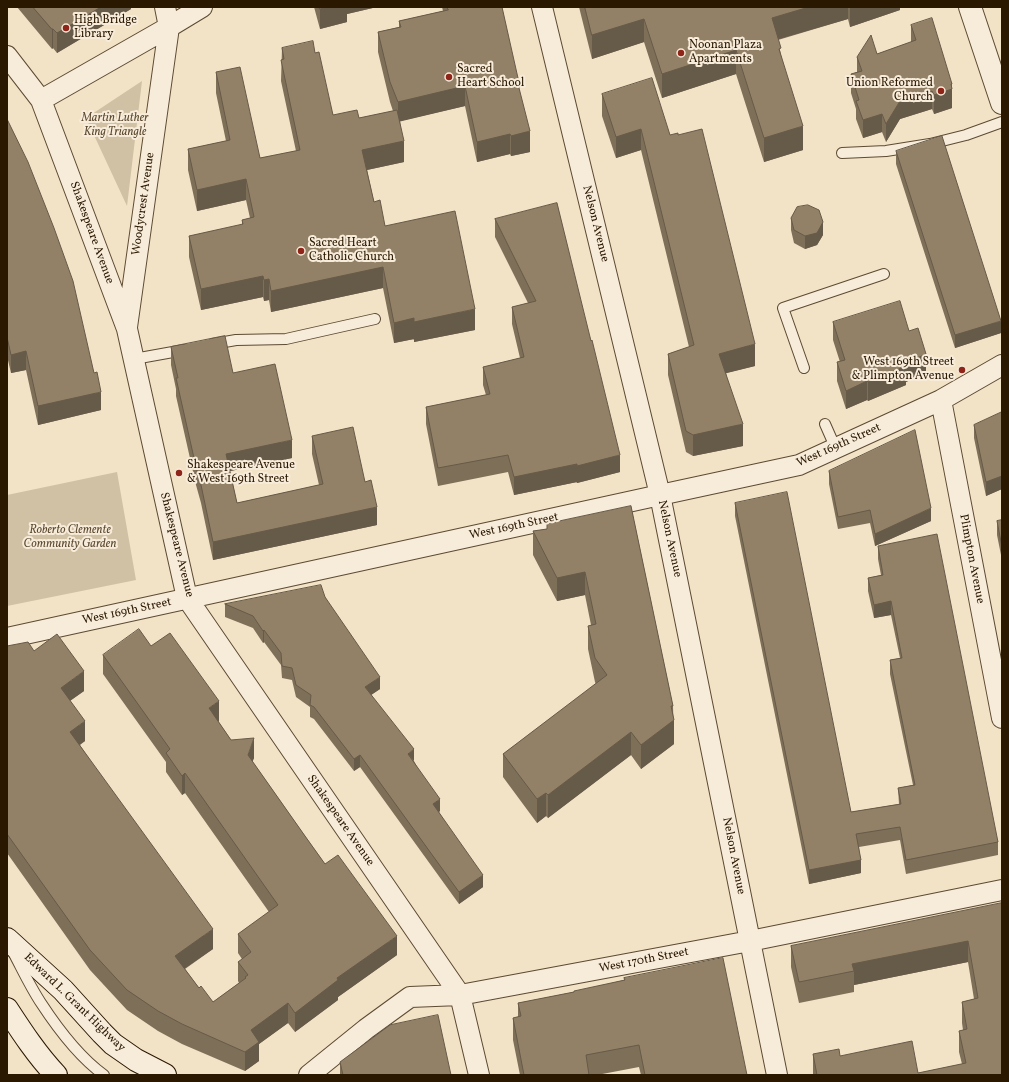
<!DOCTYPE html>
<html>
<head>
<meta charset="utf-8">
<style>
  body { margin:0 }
  #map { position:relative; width:1009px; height:1082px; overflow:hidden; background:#f2e2c6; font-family:Vollkorn,serif }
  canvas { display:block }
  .frame { position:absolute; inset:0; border:8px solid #2a1800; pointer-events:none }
</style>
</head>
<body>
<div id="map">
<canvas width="1009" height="1082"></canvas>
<div class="frame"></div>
</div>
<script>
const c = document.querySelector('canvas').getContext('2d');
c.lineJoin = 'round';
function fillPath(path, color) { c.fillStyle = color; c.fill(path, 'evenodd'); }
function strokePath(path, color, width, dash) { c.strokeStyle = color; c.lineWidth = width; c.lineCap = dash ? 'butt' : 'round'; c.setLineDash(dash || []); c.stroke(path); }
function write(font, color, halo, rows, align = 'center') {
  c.font = font + ' Vollkorn,serif'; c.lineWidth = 4; c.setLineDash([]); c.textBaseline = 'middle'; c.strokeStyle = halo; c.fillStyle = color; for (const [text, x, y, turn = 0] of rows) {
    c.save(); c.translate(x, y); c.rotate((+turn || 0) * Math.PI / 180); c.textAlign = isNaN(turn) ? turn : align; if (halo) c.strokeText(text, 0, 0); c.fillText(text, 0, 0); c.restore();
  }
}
const green = new Path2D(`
  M142,81l-15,125 -41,-88z
  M117,472l19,108 -129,26v-111z`);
const service = new Path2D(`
  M842,153l44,-2 44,-7 36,-9 36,-13
  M213,344l23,-4 50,-1 89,-20
  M134,359l50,-9
  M804,368l-21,-60 101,-34
  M825,424l11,25
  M14,954c9,17 17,34 27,49 17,26 38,54 63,72`);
const minor = new Path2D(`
  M542,7l118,488 117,580
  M7,56l34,44 86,229 60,269 273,397 19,80
  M41,100l128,-73 33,-20
  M127,327l42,-300 -4,-20
  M941,400l61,318
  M7,638l653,-143 139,-30 142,-65 61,-35
  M309,1075l57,-46 44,-32 50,-2 290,-54 252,-51`);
const tertiary = new Path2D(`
  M970,7l32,96`);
const secondary = new Path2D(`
  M7,939l56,51 39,43 11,11 23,16 29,15
  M7,1009c15,23 30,46 49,66`);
const wall = new Path2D(`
  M17,7h114v2l-74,44 -4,-5 -1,1z
  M314,7h63l-30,7v8l-27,7z
  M442,7h60l18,86 10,59 -19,4 -1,-2 -33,8 -12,-56 -65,15 4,41 -37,8 7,32 11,24 90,104 -61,12v-3l-20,4 -11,-55 -112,24 -2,-12 -5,1 -1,-4 -62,13 -12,-53v-21l53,-11v-5l8,-2 -4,-18 -49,11 -9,-41v-21l38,-8 -10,-48v-21l44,86 36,-7 -15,-70 1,-33 33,5 18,62 26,3 34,-7 -3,-9 -12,-50v-20l21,-5v-6l44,-10z
  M579,7h321v3l-50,17 -2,-8 -70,21 3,15 22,95 -39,12 -28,-88 -74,24 -18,-56 -52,17z
  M911,25l41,59v24l-18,6 -2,-5 -32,10 -14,23 -4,-10 -19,6 -7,-19v-10l-5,-16v-19l6,-2v-15l20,-3 34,-12z
  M602,94l68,41h8l77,231 -29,7 17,73 -50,10 -7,-4 -18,-77v-21l21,-7 -48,-197 -25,8 -14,-42z
  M7,119l94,291 -63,15 -12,-55 -15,3 -4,-17z
  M896,151l105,182 -46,15 -59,-184z
  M557,203l63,269 -43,11v-1l-63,13 -6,-23 -70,14 -12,-62v-17l60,-12 -3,-10v-18l37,-9 -8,-34v-17l16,-4 -33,-66v-18z
  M791,218l32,17 -6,10 -12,4 -11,-6 -3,-13z
  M833,322l76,9 17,41 -20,10v3l-38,16 -1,-1 -21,9 -9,-28v-19h3l-7,-22z
  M171,347l62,26 59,85 -62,13 7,32 82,-18 -7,-31v-18l53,46 12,43 -164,35 -12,-57 -5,-18 -20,-89v-7l-5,-24z
  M1002,412v77l-16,7 -12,-58v-13z
  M829,471l102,50 -56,25 -5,-23 -32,6 -9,-45z
  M735,503l116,309 48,-8 -1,-16 15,-3 -23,-111v-14l10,-2 -9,-43 -17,3 -6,-27v-13l13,-3 -3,-16v-13l120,296v13l-92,19 -6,-34 -41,7 2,26 -52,11 -74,-368z
  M631,506l42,200 1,38 -33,25 -10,-14 -83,63 -2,-2 -9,7 -34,-46v-23l93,-70 -1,-2 -7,-33v-23l3,-1 -6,-30 -28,6 -24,-46v-24l14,-2v-5z
  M1002,520v60v-20l-5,-25v-14z
  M325,597l55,92 -9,6 43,66 26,50 -1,1 44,75 -24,17 -99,-137 -6,4 -40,-52 -4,-2v-10l-14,-10 -4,-17 -10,-2 -1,-13 -17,-23 -1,1 -10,-15 -28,-11v-13z
  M7,646l27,5 50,40 -14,10 15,40 -5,4 133,204 -28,20 14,19 14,14 26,-19 -1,-2v-19l4,-3 -4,-6v-19l31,-22 -84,-119 -3,2 -16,-23v-10l-63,-88v-19l48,-9 68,75h-1l13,19 23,18 -2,3 53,75 20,28 72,91 -59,42v3l-43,32 -7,-9 -29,21v17l-14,10 -63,-27 -24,-13 -31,-21 -37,-40 -83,-117z
  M1002,903v172h-189v-21l27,2 78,17 44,-9 -3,-12v-21l4,-1 -1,-7v-21l12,-3 -6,-37 -114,23v7l-55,11 -8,-36v-21z
  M624,978l123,97h-106l-2,-8 -42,8h-77l-7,-35v-22l5,-1v-14l56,-11 50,-12z
  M340,1062l111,13h-111z`);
const shadedWall = new Path2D(`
  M101,7h30v2l-74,44v-20z
  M327,7h50l-30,7v8l-27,7v-20z
  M809,7h39v12l-76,22v-23z
  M850,7h50v3l-50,17z
  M644,19v23l-52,17v-24z
  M52,29h1v19l-1,1z
  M736,50v24l-74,24v-24z
  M465,86v20l-67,16v-20z
  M952,89v19l-18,6v-19z
  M932,91v18l-32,10 -14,23v-18l14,-23z
  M882,114v18l-19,6v-18z
  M803,126v24l-39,12v-24z
  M641,129v21l-25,8v-21z
  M530,131v21l-19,4v-20z
  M510,134v20l-33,8v-20z
  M404,141v21l-42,9v-21z
  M246,179v21l-49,11v-21z
  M823,222v13l-6,10 -12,4v-13z
  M383,267v21l-112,24v-21z
  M263,276v21l-62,13v-21z
  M269,279v21l-5,1v-21z
  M475,309v21l-61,12v-20z
  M414,318v21l-20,4v-20z
  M1001,321v12l-46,15v-13z
  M755,344v22l-36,9v-21z
  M26,351v19l-15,3v-18z
  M926,354v18l-20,10v3l-38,16v-19z
  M867,381v19l-21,9v-18z
  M101,392v18l-63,15v-19z
  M743,424v22l-50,10v-21z
  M292,440v18l-66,14v-18z
  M620,455v17l-43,11v-17z
  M577,464v18l-63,13v-18z
  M1002,476v13l-16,7v-14z
  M377,507v18l-164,35v-18z
  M931,508v13l-56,25v-12z
  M585,572v23l-28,6v-23z
  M891,601v14l-17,3v-13z
  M264,630v12l-1,1v-12z
  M84,671v20l-23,16v-19z
  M380,677v12l-15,10v-12z
  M219,701v20l-10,7v-20z
  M674,720v24l-33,25v-24z
  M85,721v20l-15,10v-19z
  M631,732v23l-83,63v-23z
  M254,738v20l-6,16v-19z
  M414,749v12l-6,-7z
  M360,755v12l-6,4v-12z
  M185,773v20l-3,2v-19z
  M546,793v23l-9,7v-24z
  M440,799v12l-7,5v-12z
  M861,860v13l-52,11v-14z
  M483,875v12l-24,17v-12z
  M213,929v20l-38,26v-19z
  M397,936v19l-59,42v3l-43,32v-19l42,-35z
  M968,941v21l-114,23v-14l-2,-7z
  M288,1003v20l-29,21v17l-14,10v-19l6,-22z`);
const building = new Path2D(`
  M33,7h68l-44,26 -4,-4h-1z
  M319,7h8l-7,2z
  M447,7h55l18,80 -1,1 11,43 -19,5 -1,-2 -33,8 -12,-56 -67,16 -8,-20 -12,-50 23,-5 -2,-6 49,-11z
  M585,7h224l-37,11 9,30 -2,1 24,77 -39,12 -28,-88 -74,24 -18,-55 -52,16z
  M932,18l20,66h-1l1,5 -18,6 -2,-4 -32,10 -14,23 -4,-10 -19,6 -7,-19 3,-1 -8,-26 11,-3 -5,-14 14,-22 6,19 39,-14 -5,-15z
  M313,41l2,12 4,-1 14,63 24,-5 2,8 38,-8 7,31 -42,9 12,52 6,-2 5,26 70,-15 20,98 -61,13v-4l-20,5 -11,-56 -112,24 -2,-12 -5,1 -1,-4 -62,13 -12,-53 54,-12 -1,-4 12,-3 -8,-38 -49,11 -9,-41 42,-9 -14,-68 24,-5 20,91 40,-8 -19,-90 3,-1 -2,-11z
  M652,78l18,57 8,-2v2l24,-6 53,215 -36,10 24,70 -50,11 -7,-4 -18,-77 26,-9 -53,-216 -25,8 -14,-43z
  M7,119l21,43 26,66 19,53 21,92 3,-1 4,20 -63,14 -12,-55 -15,4 -4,-18z
  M942,136l59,185 -46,14 -59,-184z
  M557,203l34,138 1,-1 28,115 -43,11v-2l-63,13 -6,-22 -70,13 -12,-61 64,-13 -7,-27 41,-10 -12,-50 24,-6 -41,-82z
  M808,205l11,5 4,12 -6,11 -12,3 -11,-6 -3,-12 6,-11z
  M900,301l9,30 9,-3 8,26 -22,10 2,2 -38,16 -1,-1 -21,10 -9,-29 8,-2 -12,-38z
  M225,336l8,37 42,-9 17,76 -66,14 11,49 86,-19 -11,-48 41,-9 12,55 6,-2 6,27 -164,35 -12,-57 -5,-18 -20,-89h2l-7,-31z
  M1002,412v64l-16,6 -12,-57z
  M915,430l16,78 -56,26 -5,-24 -32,7 -9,-46z
  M787,492l64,320 50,-8 -3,-16 17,-3 -25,-125 12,-2 -11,-57 -17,4 -6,-27 15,-3 -5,-29 59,-12 61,308 -92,18 -6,-33 -44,7 5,26 -52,10 -74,-367z
  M631,506l42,200h-2l3,14 -33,25 -10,-13 -83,63 -2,-2 -9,6 -34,-45 104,-79 -12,-17 -7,-32 8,-2 -11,-52 -28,6 -24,-47 14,-2v-5z
  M1002,520v27l-5,-26z
  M321,585l4,12 55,80 -15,10 49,62 -6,5 32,45 -7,5 50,71 -24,17 -99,-137 -6,4 -40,-52 -4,-2 1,-10 -15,-10 -4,-17 -10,-2 -1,-13 -17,-23 -1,1 -10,-15 -28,-12z
  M139,629l12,17 19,-13 49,68 -10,7 22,32 23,-2 -6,17 57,81 20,28 13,-9 59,81 -60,42 1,2 -43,33 -7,-10 -37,27 8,12 -14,10 -63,-28 -24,-13 -31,-21 -37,-40 -83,-116v-188l21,-4 6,9 23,-17 27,37 -23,17 24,33 -15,11 143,197 -38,27 24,32 2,-2 12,16 33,-24 -1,-1 3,-2 -10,-13 13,-10 -13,-18 40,-29 -93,-132 -3,3 -16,-23 4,-4 -67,-94z
  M1002,903v172h-185l-4,-21 26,-5 1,7 72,-15 6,32 48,-10 -7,-32 8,-2 -5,-27 16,-4 -10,-57 -116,23 2,7 -55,11 -8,-36z
  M723,958l24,117h-102l-6,-30 -53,10 3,20h-65l-11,-57 8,-2 -3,-13 56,-11v-1l51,-11 -1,-2z
  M438,1015l13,60h-108l-3,-13 50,-37z`);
const markers = [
  [66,28,4,"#8f2418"],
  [681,53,4,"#8f2418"],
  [449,77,4,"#8f2418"],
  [941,91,4,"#8f2418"],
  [301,251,4,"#8f2418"],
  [962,370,4,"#8f2418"],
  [179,473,4,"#8f2418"]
];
const poiNames = [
  ["High Bridge",74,21],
  ["Library",74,35],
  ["Noonan Plaza",689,46],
  ["Apartments",689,60],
  ["Sacred",457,70],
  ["Heart School",457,84],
  ["Union Reformed",933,84,"right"],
  ["Church",933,98,"right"],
  ["Sacred Heart",309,244],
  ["Catholic Church",309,258],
  ["West 169th Street",954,363,"right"],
  ["& Plimpton Avenue",954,377,"right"],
  ["Shakespeare Avenue",187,466],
  ["& West 169th Street",187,480]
];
const parkNames = [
  ["Martin Luther",115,119],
  ["King Triangle",115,133],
  ["Roberto Clemente",70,531],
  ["Community Garden",70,545]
];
const streetNames = [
  ["Woodycrest Avenue",144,204,-82],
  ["Nelson Avenue",595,224,76],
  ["Shakespeare Avenue",91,233,70],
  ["West 169th Street",839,446,-24],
  ["West 169th Street",514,527,-12],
  ["Nelson Avenue",669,539,78],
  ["Shakespeare Avenue",176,545,76],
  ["Plimpton Avenue",971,559,79],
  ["West 169th Street",127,612,-12],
  ["Shakespeare Avenue",340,821,55],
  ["Nelson Avenue",733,856,79],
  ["West 170th Street",644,961,-11],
  ["Edward L. Grant Highway",74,1003,44]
];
fillPath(green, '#d0c0a4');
strokePath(service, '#5c4a32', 12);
strokePath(minor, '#5c4a32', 22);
strokePath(tertiary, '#5c4a32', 24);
strokePath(secondary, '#2a1800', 24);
strokePath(service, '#f7ecda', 10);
strokePath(minor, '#f7ecda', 20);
strokePath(tertiary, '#f7ecda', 22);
strokePath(secondary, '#f7ecda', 22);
fillPath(wall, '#7e6f59');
fillPath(shadedWall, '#665a48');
fillPath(building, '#928167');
strokePath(building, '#665a48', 1);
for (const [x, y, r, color] of markers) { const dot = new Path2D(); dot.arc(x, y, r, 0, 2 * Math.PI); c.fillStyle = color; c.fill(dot); strokePath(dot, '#f7ecda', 1.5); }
write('12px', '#2a1800', '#f7ecda', poiNames, 'left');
write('italic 12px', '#5c4a31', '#f7ecda', parkNames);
write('12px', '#2a1800', '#f7ecda', streetNames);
</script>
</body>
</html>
